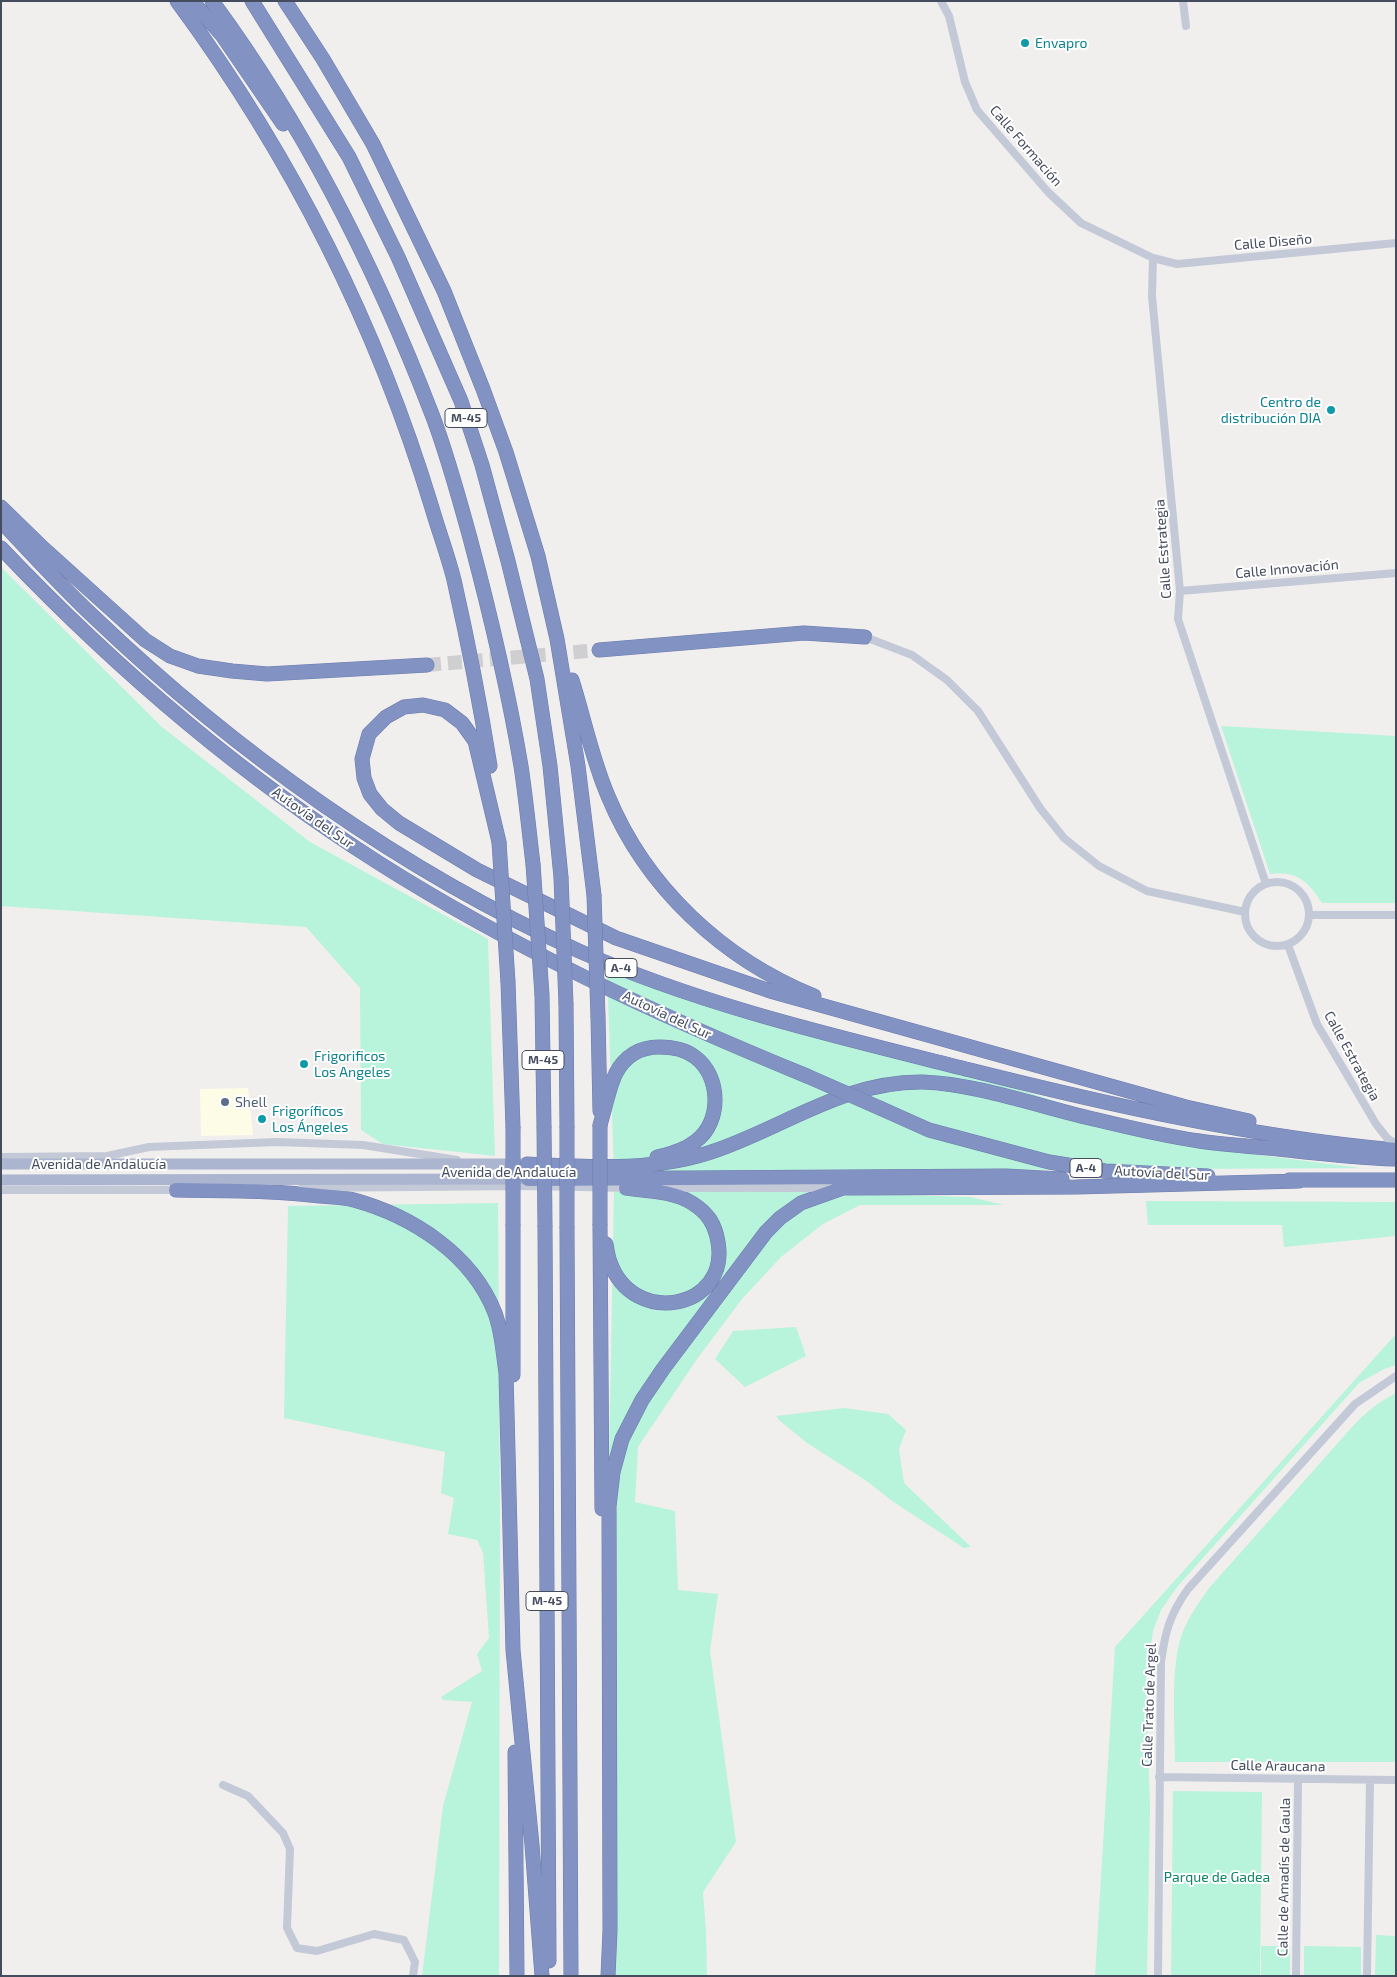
<!DOCTYPE html>
<html>
<head>
<meta charset="utf-8">
<style>
  body { margin:0 }
  #map { position:relative; width:1397px; height:1977px; overflow:hidden; background:#f1efee; font-family:"Exo 2",sans-serif }
  canvas { display:block }
  .frame { position:absolute; inset:0; border:2px solid #454c5d; pointer-events:none }
</style>
</head>
<body>
<div id="map">
<canvas width="1397" height="1977"></canvas>
<div class="frame"></div>
</div>
<script>
const c = document.querySelector('canvas').getContext('2d');
c.lineJoin = 'round';
function fillPath(path, color) { c.fillStyle = color; c.fill(path, 'evenodd'); }
function strokePath(path, color, width, dash) { c.strokeStyle = color; c.lineWidth = width; c.lineCap = dash ? 'butt' : 'round'; c.setLineDash(dash || []); c.stroke(path); }
function write(font, color, halo, rows, align = 'center') {
  c.font = font + ' "Exo 2",sans-serif'; c.lineWidth = 4; c.setLineDash([]); c.textBaseline = 'middle'; c.strokeStyle = halo; c.fillStyle = color; for (const [text, x, y, turn = 0] of rows) {
    c.save(); c.translate(x, y); c.rotate((+turn || 0) * Math.PI / 180); c.textAlign = isNaN(turn) ? turn : align; if (halo) c.strokeText(text, 0, 0); c.fillText(text, 0, 0); c.restore();
  }
}
const commercial = new Path2D(`
  M248,1088l5,47 -52,1 -1,-47z`);
const green = new Path2D(`
  M1,567l161,160 148,115 178,97 7,217 -112,-12 -22,-14 -1,-142 -54,-61 -305,-21z
  M1221,726l175,10v167h-74c-13,-21 -26,-33 -52,-29z
  M607,967l395,117 196,63 162,21 -746,4z
  M772,1191l198,6 34,8h-144l-37,19 -42,33 -39,42 -45,60 -59,88 -3,55 40,9 3,79 40,4 -8,57 26,191 -33,50 3,40 1,44h-92l1,-403 -7,-110 5,-271z
  M1146,1201l250,1v34l-112,11 -2,-22h-134z
  M498,1203l2,319 -1,454h-77l21,-170 29,-104 -29,-2 -2,-3 41,-26 -5,-17 12,-16 -6,-85 -6,-13 -29,-6 6,-36 -13,-5 4,-41 -161,-34 4,-212z
  M796,1327l10,29 -61,31 -30,-28 18,-28z
  M1396,1334v31l-12,4 -25,14 -182,204 -16,23 -8,21 -7,47 4,129 -3,169h-52l20,-329z
  M1396,1393v369h-221c0,-37 -5,-95 7,-128 7,-18 17,-32 28,-47l142,-160c13,-14 26,-25 44,-34z
  M844,1408l44,6 18,16 -7,19 5,34 67,64 -7,1 -72,-47 -24,-19 -61,-39 -27,-22 -4,-5z
  M1173,1791l89,1 -2,184h-89z
  M1376,1935l20,1v40h-21z
  M1261,1946h29v30h-29z
  M1304,1946l57,1v29h-57z`);
const highwayTunnel = new Path2D(`
  M427,665l172,-15`);
const street = new Path2D(`
  M941,1l8,15 16,66 12,28 71,82 33,31 72,35 24,6 219,-21
  M1183,1l3,25
  M1153,258l-1,38 28,295 -2,28 88,265
  M1180,591l216,-18
  M865,637l47,18 35,25 31,31 62,97 24,30 35,28 48,25 98,21
  M1245 914a32 32 0 1 1 64 0a32 32 0 1 1-64 0Z
  M1310,915h86
  M1288,945l29,79 59,100 11,14 9,6
  M1,1157l106,-1 42,-9 128,-5 86,3 94,15
  M302,1188l228,-2 98,2
  M665,1188h168
  M1,1190h177
  M1159,1777l237,3
  M223,1785l25,11 35,37 7,16 -3,79 10,20 20,3 57,-17 30,6 11,22 -2,14
  M1158,1976l3,-314c4,-30 9,-48 27,-73l167,-185 41,-28
  M1296,1976l2,-197
  M1367,1976l3,-196`);
const primary = new Path2D(`
  M1,1164h519
  M1,1180l518,-1`);
const highway = new Path2D(`
  M177,1c113,153 200,325 255,507 7,24 16,48 22,72 14,62 26,123 36,186
  M192,1l30,34 61,89
  M212,1c93,126 165,270 221,416 15,40 26,81 37,121 20,75 38,151 51,228 5,33 8,65 12,98
  M252,1l97,156 49,100 63,144 21,64 26,96 29,118 13,87 11,111
  M285,1l38,58 50,85 71,147 39,98 23,63 32,104 19,83 21,127 16,129
  M1,507l41,40 103,93 25,16 28,10 34,5 35,3 160,-9
  M1,521c31,33 61,66 93,96 140,134 308,254 485,334 124,55 260,86 391,119 140,35 282,67 426,80
  M1,548c113,119 239,227 378,315 134,85 281,153 428,213
  M599,650l205,-17 61,4
  M572,680c12,38 20,79 36,116 38,92 115,163 206,200
  M499,842l-24,-101 -13,-18 -17,-13 -22,-5 -19,2 -18,10 -17,17 -7,25 2,19 6,16 12,15 17,14 78,47 139,68 154,53 416,116 63,14
  M508,982l5,145
  M542,995l2,131
  M566,1004l1,122
  M598,1017l2,94
  M882,1109l47,21 120,32 56,9 103,5
  M600,1125c5,-16 9,-38 16,-52 9,-17 24,-26 43,-26 13,0 26,2 36,10 26,19 27,65 1,84 -11,9 -25,13 -39,16
  M527,1164c62,3 130,8 190,-14 71,-25 128,-69 206,-68 55,2 121,26 175,38 33,8 67,16 101,21 29,4 59,6 89,9 35,4 71,8 107,9
  M528,1179l478,-3 56,3
  M1289,1180h107
  M176,1190c48,1 97,0 144,6 11,1 24,1 34,4 58,16 118,54 141,113 7,19 8,40 11,60l7,277 19,195 10,131
  M600,1225l2,284
  M545,1227l4,734
  M567,1228l4,748
  M606,1244c1,6 2,13 4,18 23,66 120,47 108,-20 -3,-18 -10,-29 -26,-39 -19,-12 -45,-12 -66,-15
  M513,1375v-149
  M515,1752l2,224
  M608,1976l2,-46 -1,-424 4,-34 9,-33 20,-39 21,-31 103,-137 14,-14 21,-15 42,-15 233,-1 223,-6`);
const highwayBridge = new Path2D(`
  M499,842l9,140
  M533,864l9,131
  M561,877l5,127
  M594,895l4,122
  M807,1076l75,33
  M600,1125v100
  M544,1126l1,101
  M513,1127v99
  M567,1228v-102`);
const markers = [
  [1025,43,5,"#0f9aa8"],
  [1331,410,5,"#0f9aa8"],
  [304,1064,5,"#0f9aa8"],
  [225,1102,5,"#5c6f8a"],
  [262,1119,5,"#0f9aa8"]
];
const shields = [
  [466,418,42],
  [621,968,32],
  [543,1060,42],
  [1086,1168,32],
  [547,1601,42]
];
const shieldNames = [
  ["M-45",466,418],
  ["A-4",621,968],
  ["M-45",543,1060],
  ["A-4",1086,1168],
  ["M-45",547,1601]
];
const cultureNames = [
  ["Envapro",1035,43],
  ["Centro de",1321,402,"right"],
  ["distribución DIA",1321,418,"right"],
  ["Frigorificos",314,1056],
  ["Los Angeles",314,1072],
  ["Frigoríficos",272,1111],
  ["Los Ángeles",272,1127]
];
const streetNames = [
  ["Calle Formación",1026,146,49],
  ["Calle Diseño",1273,242,-5],
  ["Calle Estrategia",1163,549,-94],
  ["Calle Innovación",1287,569,-5],
  ["Autovía del Sur",313,818,35],
  ["Autovía del Sur",667,1015,25],
  ["Calle Estrategia",1352,1056,61],
  ["Avenida de Andalucía",99,1164],
  ["Avenida de Andalucía",509,1172],
  ["Autovía del Sur",1162,1173,3],
  ["Calle Trato de Argel",1149,1705,-88],
  ["Calle Araucana",1278,1766,1],
  ["Calle de Amadís de Gaula",1284,1877,-89]
];
const serviceNames = [
  ["Shell",235,1102]
];
const parkNames = [
  ["Parque de Gadea",1217,1877]
];
fillPath(commercial, '#fdfce6');
fillPath(green, '#b8f3dc');
strokePath(highwayTunnel, '#cfced1', 14, [14, 7]);
strokePath(highway, '#6d7dae', 15);
strokePath(street, '#c3c9d7', 8);
strokePath(primary, '#abb5d0', 11);
strokePath(highway, '#8292c2', 14);
strokePath(highwayBridge, '#6d7dae', 15, []);
strokePath(highwayBridge, '#8292c2', 14);
for (const [x, y, r, color] of markers) { const dot = new Path2D(); dot.arc(x, y, r, 0, 2 * Math.PI); c.fillStyle = color; c.fill(dot); strokePath(dot, '#fff', 2); }
for (const [x, y, w] of shields) { const box = new Path2D(); box.roundRect(x - w / 2, y - 9.5, w, 19, 4); c.fillStyle = '#fff'; c.fill(box); strokePath(box, '#454c5d', 1); }
write('bold 12px', '#454c5d', null, shieldNames);
write('14px', '#0d838f', '#fff', cultureNames, 'left');
write('14px', '#454c5d', '#fff', streetNames);
write('14px', '#4e5e75', '#fff', serviceNames, 'left');
write('14px', '#0f8565', '#fff', parkNames);
</script>
</body>
</html>
